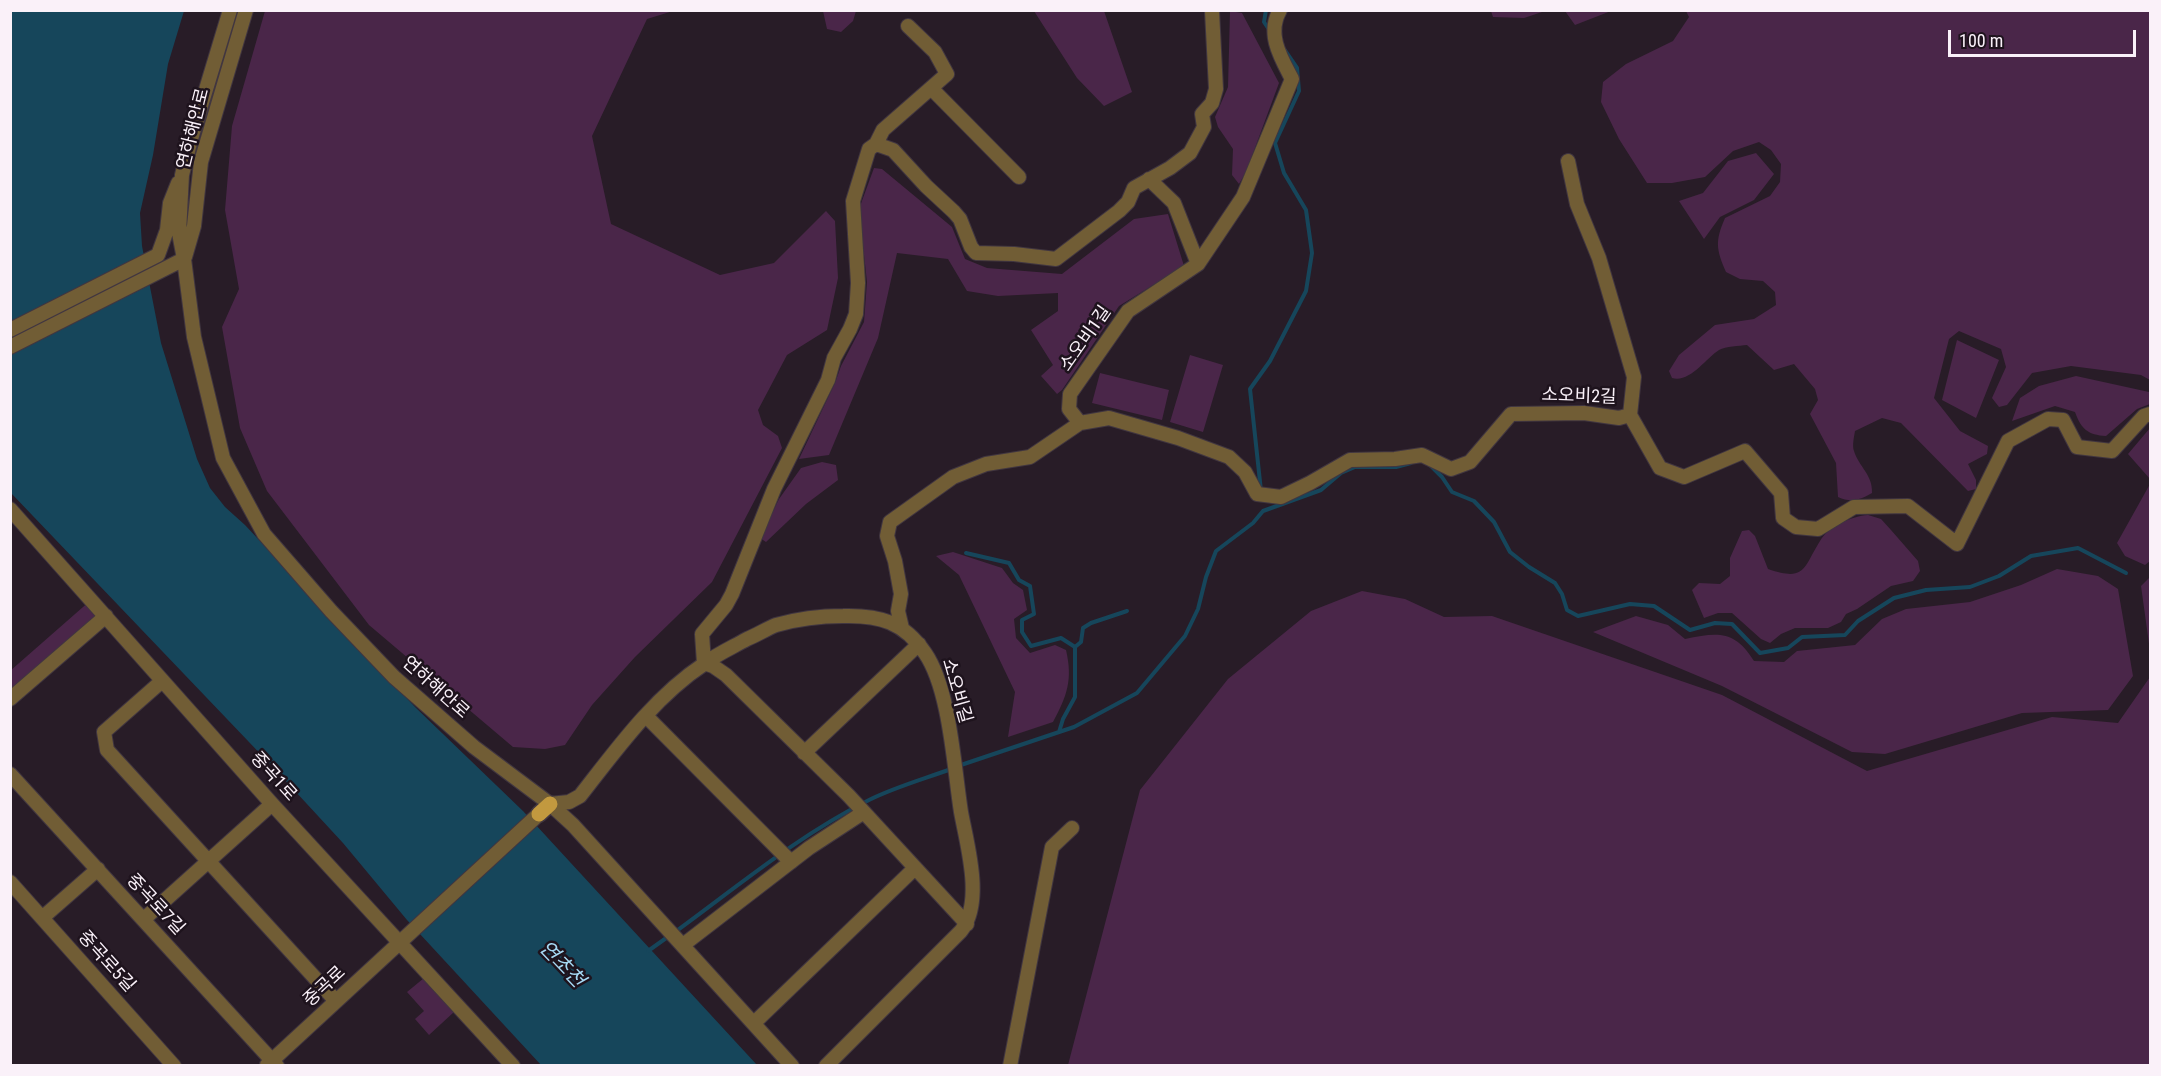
<!DOCTYPE html>
<html>
<head>
<meta charset="utf-8">
<style>
  body { margin:0 }
  #map { position:relative; width:2161px; height:1076px; overflow:hidden; background:#281c27; font-family:"Roboto Condensed",sans-serif }
  canvas { display:block }
  .frame { position:absolute; inset:0; border:12px solid #faf1f9; pointer-events:none }
  .scale { position:absolute; left:1948px; top:30px; width:188px; height:27px; box-sizing:border-box; border:3px solid #faf1f9; border-top:0; padding-left:8px; font-size:18px; line-height:21px; white-space:nowrap; color:#faf1f9; -webkit-text-stroke:4px #1e131d; paint-order:stroke }
</style>
</head>
<body>
<div id="map">
<canvas width="2161" height="1076"></canvas>
<div class="frame"></div>
<div class="scale">100 m</div>
</div>
<script>
const c = document.querySelector('canvas').getContext('2d');
c.lineJoin = 'round';
function fillPath(path, color) { c.fillStyle = color; c.fill(path, 'evenodd'); }
function strokePath(path, color, width, dash) { c.strokeStyle = color; c.lineWidth = width; c.lineCap = dash ? 'butt' : 'round'; c.setLineDash(dash || []); c.stroke(path); }
function write(font, color, halo, rows, align = 'center') {
  c.font = font + ' "Roboto Condensed","Noto Sans KR",sans-serif'; c.lineWidth = 5; c.setLineDash([]); c.textBaseline = 'middle'; c.strokeStyle = halo; c.fillStyle = color; for (const [text, x, y, turn = 0] of rows) {
    c.save(); c.translate(x, y); c.rotate((+turn || 0) * Math.PI / 180); c.textAlign = isNaN(turn) ? turn : align; if (halo) c.strokeText(text, 0, 0); c.fillText(text, 0, 0); c.restore();
  }
}
const green = new Path2D(`
  M265,11h408l-26,8 -55,117 19,88 109,51 54,-12 52,-52 9,10 3,57 -11,52 -40,25 -29,55 5,15 15,11 4,12 -70,134 -77,75 -43,48 -27,40 -20,4 -32,-2 -144,-122 -102,-134 -27,-63 -18,-101 17,-38 -14,-79 7,-84z
  M823,11v-1l33,1 -3,10 -12,11 -14,-3z
  M1034,11h70l28,81 -28,14 -27,-28z
  M1230,11l12,2 37,70 -33,89 -7,12 -7,-9 1,-26 -15,-22 -3,-10 13,-30z
  M1491,11v-1l54,1 -21,7 -31,-1z
  M1565,11h46l-36,14z
  M1686,11h464v369l-9,-5 -70,-9 -39,7 -25,32 -8,2 -7,-9 14,-31 -5,-18 -42,-18 -10,8 -15,59 26,33 28,15 -1,8 -19,10 8,16v9l-8,2 -67,-68 -19,-5 -27,13c-1,6 -3,15 -1,20 5,16 19,24 18,42 -12,7 -21,10 -34,4l-2,-34 -26,-49 8,-14 -3,-11 -21,-25 -20,6 -27,-25c-8,1 -21,1 -28,5 -14,9 -29,33 -47,28l-3,-7 10,-16 36,-30 39,-6 22,-14 -1,-13 -12,-11 -23,-2 -14,-7c-10,-23 -11,-31 -1,-54l45,-22 10,-14 1,-18 -10,-14 -12,-8 -26,9 -28,26 -33,6h-25l-28,-44 -18,-37 2,-20 23,-18 47,-23 16,-24z
  M1756,153l18,21 -20,26 -34,17 -16,22 -25,-38 24,-8 25,-32z
  M874,168l8,1 70,58 13,32 22,9 75,6 72,-55 34,-5 16,52 -65,40 -57,84 -5,4 -16,-18 12,-11 -22,-35 27,-19v-18l-60,3 -31,-5 -19,-32 -51,-6 -19,85 -49,117 -30,4 36,-76 6,-17 23,-44 3,-40 -8,-73z
  M1957,340l42,20 -23,58 -34,-18z
  M1190,355l33,10 -20,67 -33,-10z
  M1100,373l69,17 -7,30 -70,-17z
  M2076,376l73,16 1,12 -13,5 -31,27c-18,-1 -25,-7 -31,-24l-20,-6 -43,15 8,-23 19,-12z
  M2150,428v51l-22,-25z
  M822,462l14,3 2,15 -32,24 -40,38 -6,-4 19,-39 22,-31z
  M2150,484v77l-5,4 -20,-9 -8,-13z
  M1868,515l13,4 10,11 27,31 2,10 -7,10 -22,5 -34,23 -11,5 -5,8 -13,6h-33l-14,6 -11,9 -9,-4 -29,-26h-14l-14,5 -12,-28 7,-7 21,1 10,-8v-18l12,-27 7,-1 6,6 13,33c38,13 35,-1 52,-28 9,-15 32,-25 48,-26z
  M953,552l49,16 11,15 10,7 4,20 -13,9 2,19 14,15 25,-8 11,5c7,30 1,46 -13,72l-45,15 7,-45 -56,-117 -23,-19z
  M2057,569l41,7 20,13 15,87 -25,34 -86,3 -137,41 -33,-2 -130,-66 -129,-54 43,-16 32,9 17,14c33,-7 50,-9 69,22l30,1 13,-11 58,-6 27,-26 24,-10 64,-7 51,-17z
  M2150,577v74l-9,-65z
  M1362,591l43,8 39,18 48,-1 230,79 145,76 185,-54 66,6 32,-46v388h-1082l72,-275 88,-111 83,-68z
  M91,600l15,16 -95,83 -1,-28z
  M424,978l30,34 -25,23 -14,-16 9,-8 -17,-19z`);
const water = new Path2D(`
  M10,11h174l-16,53 -15,91 -13,58 2,33 19,97 36,116 13,29 15,19 20,18 170,182 108,104 234,254h-216l-134,-145 -64,-77 -73,-79 -259,-271z`);
const stream = new Path2D(`
  M1266,10l-2,12 6,9
  M1430,465l12,12 10,15 22,9 20,21 16,30 19,15 26,16 7,11 5,16 11,6 52,-12 24,2 36,24 25,-7 17,1 28,29 28,-5 14,-11 43,-2 13,-14 36,-23 32,-8 44,-3 29,-11 32,-20 47,-8 48,25
  M1261,491l-11,-102 20,-28 36,-70 6,-38 -6,-43 -22,-37 -9,-30 24,-52 -2,-23 -13,-19
  M966,553l43,10 10,17 11,6 4,28 -12,6v12l9,14 30,-8 14,9v50l-12,22 -4,13
  M1075,647l6,-5 2,-14 8,-5 36,-12
  M958,766l116,-39 63,-34 48,-57 13,-27 8,-32 10,-26 37,-28 10,-12 58,-21 20,-17 14,-6h41l15,-4
  M675,932c63,-46 124,-97 194,-132 26,-13 55,-21 82,-31
  M648,951l21,-15`);
const minor = new Path2D(`
  M230,10l-39,129 -9,36 -3,58 5,26 10,78 29,121 41,76 67,77 63,66 80,70 76,57 23,21 219,241
  M931,88l88,89
  M876,144l7,-14 64,-56 -12,-22 -27,-26
  M1568,161l9,43 22,54 35,119 -4,38
  M1149,179l25,24 24,61
  M185,257l9,-31 7,-64 45,-152
  M10,330l148,-75 9,-25 3,-27 8,-20
  M10,347l174,-88
  M1080,423l29,-5 69,20 51,19 16,15 12,22 24,3 29,-14 40,-23 45,-1 27,-4 29,14 19,-7 41,-48 73,-1 35,5 11,-3 30,53 24,9 61,-26 36,42 2,25 13,9 22,2 36,-22 54,-1 49,38 51,-103 40,-22 15,1 14,27 35,4 32,-35 6,-2
  M10,509l262,295 241,262
  M902,628l-4,-17 3,-17 -6,-33 -8,-25 3,-14 63,-45 33,-13 44,-7 50,-34 -11,-14 1,-15 58,-83 70,-47 45,-67 49,-118c-11,-21 -26,-45 -12,-69
  M162,681l-58,51 3,18 229,251
  M10,699l96,-83
  M646,716l145,146
  M804,753l115,-109
  M10,774l267,292
  M550,804l19,-2 11,-6c36,-46 74,-99 124,-132 13,-10 29,-17 43,-25 10,-4 19,-10 29,-14 21,-6 45,-9 67,-9 37,-1 61,6 82,37 25,36 29,115 36,159 6,33 23,90 0,119l-135,135
  M10,882l164,184
  M42,918l56,-49
  M144,919l128,-115
  M967,924l-118,-128 -123,-121 -13,-9 -9,-3 -2,-29 24,-29 6,-11 42,-105 54,-109 6,-22 16,-29 6,-15 2,-31 -5,-82 16,-52 7,-5 17,6 33,36 28,26 6,7 11,28 5,6 38,1 42,5 63,-48 9,-9 6,-14 36,-20 20,-15 14,-26 -2,-13 10,-11 4,-14 -4,-78
  M683,945l126,-97 55,-36
  M754,1023l161,-155
  M267,1065l272,-251
  M1010,1066l42,-219 20,-19`);
const major = new Path2D(`
  M539,814l11,-10`);
const streetNames = [
  ["연하해안로",194,129,-76],
  ["소오비1길",1086,339,-55],
  ["소오비2길",1579,397,2],
  ["연하해안로",435,688,42],
  ["소오비길",956,691,74],
  ["중곡1로",273,777,48],
  ["중곡로7길",155,905,47],
  ["중곡로5길",106,962,48],
  ["중곡로",325,987,-43]
];
const waterNames = [
  ["연초천",561,965,46]
];
fillPath(green, '#4a2649');
fillPath(water, '#16465b');
strokePath(stream, '#16465b', 4);
strokePath(minor, '#413640', 16);
strokePath(major, '#413640', 18);
strokePath(minor, '#715d35', 14);
strokePath(major, '#c2993f', 15);
write('18px', '#faf1f9', '#1e131d', streetNames);
write('italic 20px', '#a6d9f4', '#1e131d', waterNames);
</script>
</body>
</html>
